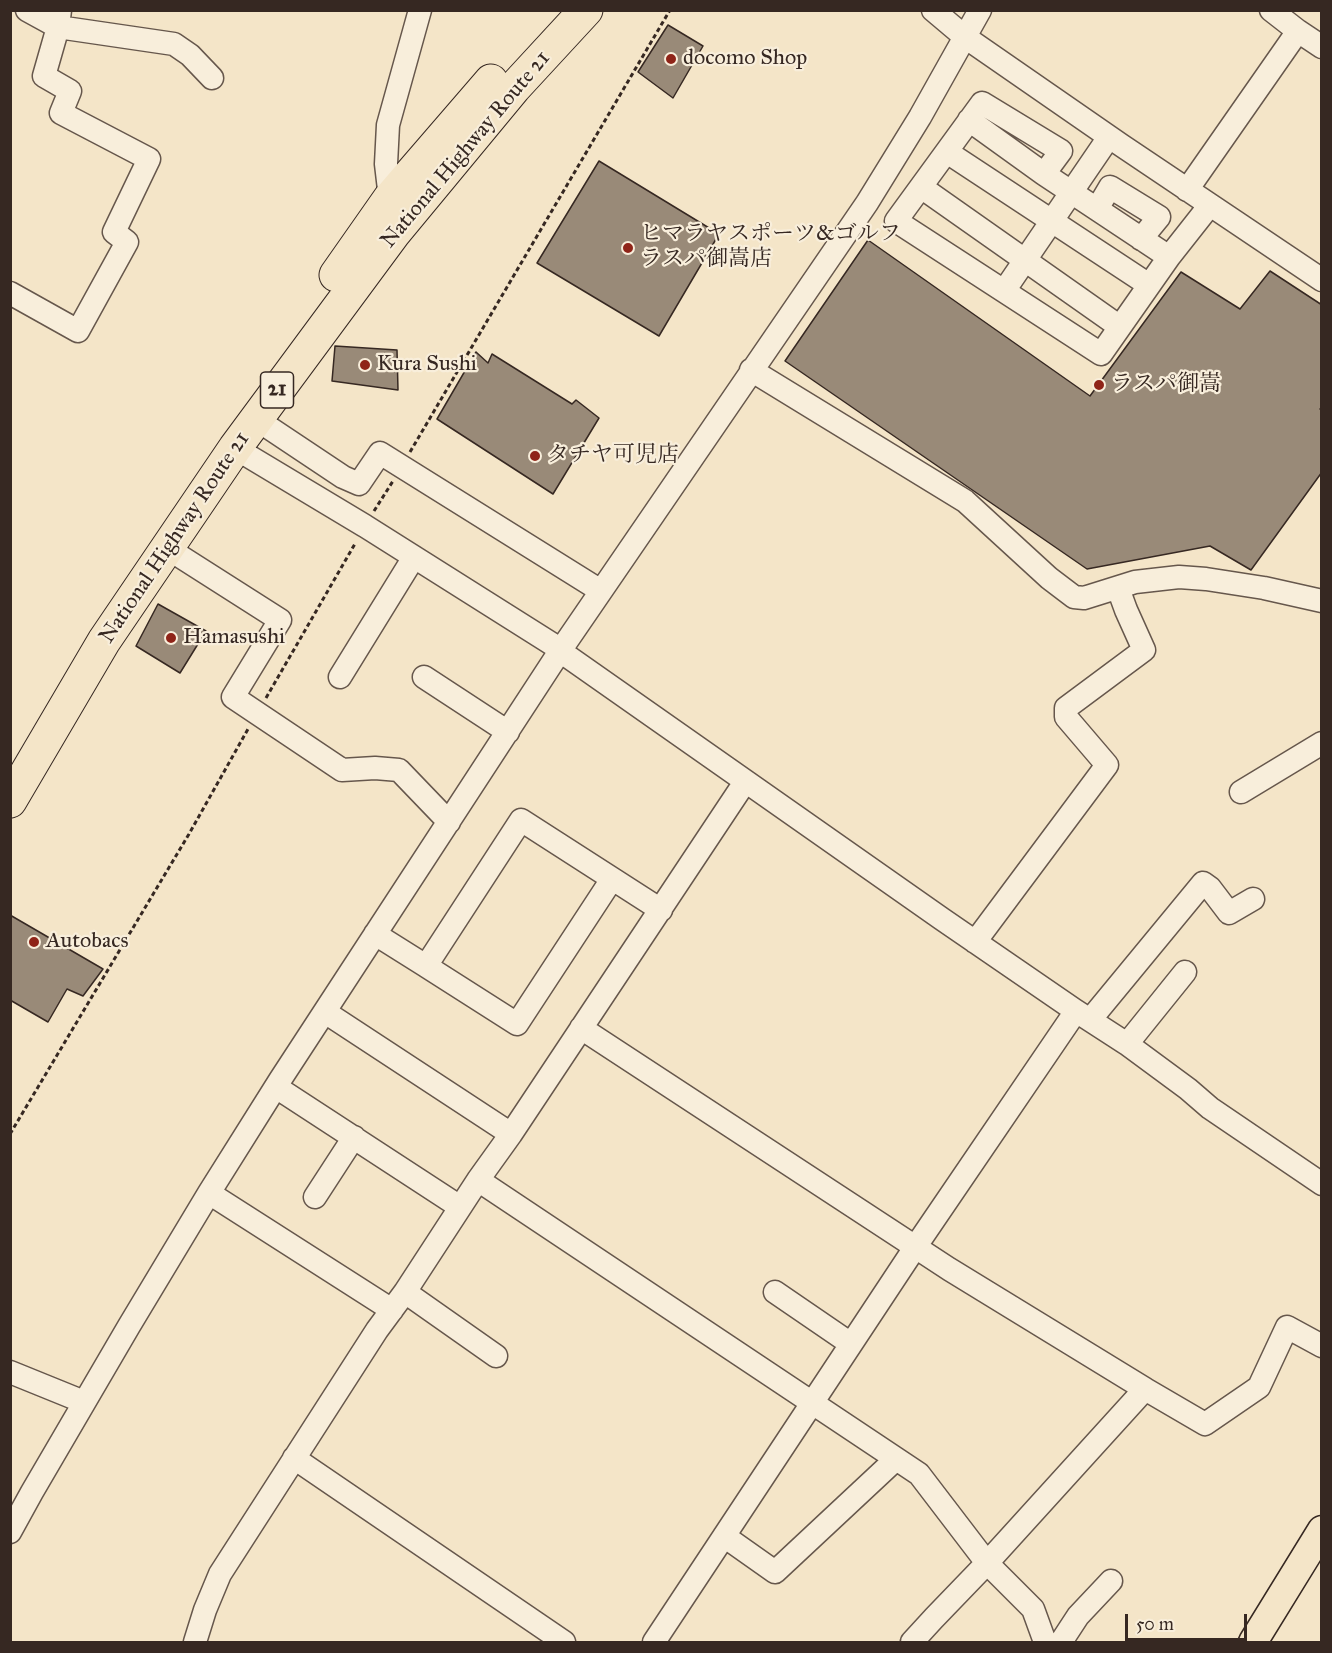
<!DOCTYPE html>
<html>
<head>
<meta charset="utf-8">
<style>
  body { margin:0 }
  #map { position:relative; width:1332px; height:1653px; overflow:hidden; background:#f4e5c8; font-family:"IM FELL Great Primer",serif }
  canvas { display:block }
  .frame { position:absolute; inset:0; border:12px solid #362822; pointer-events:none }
  .scale { position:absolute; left:1125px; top:1614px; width:122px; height:27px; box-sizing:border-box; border:3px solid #362822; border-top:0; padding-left:8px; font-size:18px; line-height:21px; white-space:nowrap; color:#362822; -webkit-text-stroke:4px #f8eedb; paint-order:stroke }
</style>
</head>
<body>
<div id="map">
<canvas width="1332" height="1653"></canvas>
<div class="frame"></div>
<div class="scale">50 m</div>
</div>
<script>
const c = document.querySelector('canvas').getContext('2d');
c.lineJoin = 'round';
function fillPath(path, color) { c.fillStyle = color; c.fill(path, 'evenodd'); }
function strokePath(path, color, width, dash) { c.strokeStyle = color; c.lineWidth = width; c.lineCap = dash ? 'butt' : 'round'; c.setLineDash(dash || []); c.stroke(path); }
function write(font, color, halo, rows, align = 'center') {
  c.font = font + ' "IM FELL Great Primer","Noto Serif JP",serif'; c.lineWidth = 4.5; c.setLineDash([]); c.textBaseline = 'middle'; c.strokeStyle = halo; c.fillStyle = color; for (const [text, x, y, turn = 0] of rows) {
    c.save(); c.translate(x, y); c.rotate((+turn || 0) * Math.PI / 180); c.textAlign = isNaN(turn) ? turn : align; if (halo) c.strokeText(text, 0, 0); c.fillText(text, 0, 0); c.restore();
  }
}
const building = new Path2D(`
  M668,25l35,21 -30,52 -35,-26z
  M599,161l120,73 -60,102 -122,-73z
  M868,240l222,156 91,-124 59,37 30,-38 52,34v102l-2,2 2,1v62l-71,98 -41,-24 -123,23 -302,-208z
  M335,346l62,4 1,40 -66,-9z
  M476,352l12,11 4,-9 80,50 4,-4 23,18 -46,76 -116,-75z
  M158,604l48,27 -26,42 -44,-27z
  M10,915l93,54 -20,27 -16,-7 -19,33 -38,-22z`);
const path = new Path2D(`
  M410,452l260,-442
  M374,511l19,-30
  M266,698l90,-156
  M10,1134l179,-300 59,-105`);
const minor = new Path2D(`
  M27,10l31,17 116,17 16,11 22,23
  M933,10l32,27 156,108 201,135
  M1271,10l27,21 24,16
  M969,120l75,54
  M947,152l202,133
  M921,187l199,140
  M1187,190l111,-159
  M390,198l-4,-34 2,-39 32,-115
  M1097,209l13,-22 49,30 -18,22
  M1169,257l-125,-83 17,-23 -79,-48 -86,118 205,133 68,-97 41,-52
  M1004,291l105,-154
  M10,293l68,38 49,-89 -13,-10 35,-73 -88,-46 9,-22 -26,-15 14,-49 2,-17
  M751,370l214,131 84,77 25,19 10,1 51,-16 44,-5 27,2 58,9 58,13
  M256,419l87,58 16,7 21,-31 221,138
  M235,448l130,78 187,118 8,7 382,268 134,92 51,33 61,45 22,19 112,76
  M167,548l113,72 -47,77 109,73 33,-2 24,2 50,52
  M340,677l74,-120
  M424,677l84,55
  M1241,792l81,-49
  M375,934l51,32 95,-146 140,90
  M975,942l132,-177 -41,-48v-9l78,-58 -18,-40 -8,-22
  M426,966l91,58 95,-145
  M325,1012l186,122
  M1090,1020l113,-137 7,5 19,25 24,-14
  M581,1028l368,241 196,120
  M1127,1044l58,-72
  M276,1087l184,120
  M478,1180l441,294 68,89 46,46 12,33
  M209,1193l183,117
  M315,1197l39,-60
  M405,1292l91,64
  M775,1292l76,52
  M10,1372l74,30
  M294,1458l270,184
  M10,1532l22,-40 97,-166 80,-133 71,-113 280,-429 307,-448 53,-86 60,-107
  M724,1536l51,36 121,-113
  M195,1642l10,-32 15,-36 157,-244 28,-38 73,-112 33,-46 234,-352
  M654,1642l262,-396 160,-235
  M912,1642l22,-24 53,-55 158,-174 60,35 54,-37 28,-60 35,19
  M1061,1642l17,-26 33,-35`);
const major = new Path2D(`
  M1253,1642l69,-112`);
const highway = new Path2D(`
  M336,275l54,-77 101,-117
  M10,801l94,-160 131,-193 159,-215 120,-145 72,-78`);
const markers = [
  [671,59,6,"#8f2418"],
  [628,248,6,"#8f2418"],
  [365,365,6,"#8f2418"],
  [1099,385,6,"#8f2418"],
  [535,456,6,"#8f2418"],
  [171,638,6,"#8f2418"],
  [34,942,6,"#8f2418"]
];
const shields = [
  [277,390,33]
];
const shieldNames = [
  ["21",277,390]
];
const poiNames = [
  ["docomo Shop",683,59],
  ["ヒマラヤスポーツ&ゴルフ",640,235],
  ["ラスパ御嵩店",640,260],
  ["Kura Sushi",377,365],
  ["ラスパ御嵩",1111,385],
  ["タチヤ可児店",547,456],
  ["Hamasushi",183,638],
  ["Autobacs",46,942]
];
const streetNames = [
  ["National Highway Route 21",466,150,-50],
  ["National Highway Route 21",175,538,-56]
];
fillPath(building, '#998a78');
strokePath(building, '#362822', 1.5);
strokePath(minor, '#66574c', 25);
strokePath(major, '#362822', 31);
strokePath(highway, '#362822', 35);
strokePath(path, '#362822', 3, [4.5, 3]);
strokePath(minor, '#f8eedb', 22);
strokePath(major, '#f4e5c8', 28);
strokePath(highway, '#f4e5c8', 33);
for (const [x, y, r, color] of markers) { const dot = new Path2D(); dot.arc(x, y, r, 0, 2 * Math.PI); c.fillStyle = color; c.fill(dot); strokePath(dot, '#f8eedb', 2); }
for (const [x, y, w] of shields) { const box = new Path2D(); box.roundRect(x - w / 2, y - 18, w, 36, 4.5); c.fillStyle = '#f8eedb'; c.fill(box); strokePath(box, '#362822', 1.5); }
write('bold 21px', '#362822', null, shieldNames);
write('22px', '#362822', '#f8eedb', poiNames, 'left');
write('22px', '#362822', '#f8eedb', streetNames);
</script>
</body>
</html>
